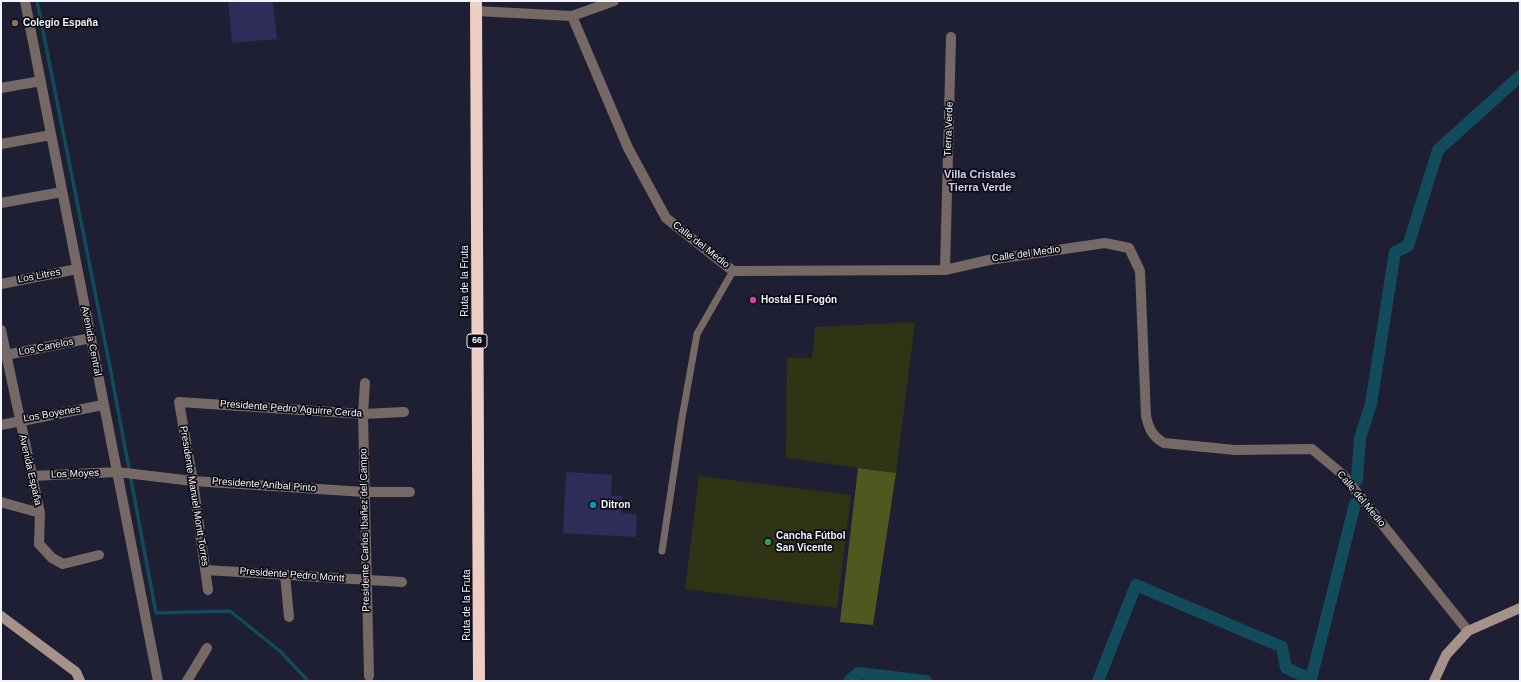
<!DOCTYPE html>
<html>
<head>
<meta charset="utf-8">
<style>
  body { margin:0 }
  #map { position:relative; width:1521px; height:682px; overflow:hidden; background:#1f1f34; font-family:Arial,sans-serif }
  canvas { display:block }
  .frame { position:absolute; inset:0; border:2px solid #f4f4fd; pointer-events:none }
</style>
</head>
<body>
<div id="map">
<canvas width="1521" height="682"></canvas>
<div class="frame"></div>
</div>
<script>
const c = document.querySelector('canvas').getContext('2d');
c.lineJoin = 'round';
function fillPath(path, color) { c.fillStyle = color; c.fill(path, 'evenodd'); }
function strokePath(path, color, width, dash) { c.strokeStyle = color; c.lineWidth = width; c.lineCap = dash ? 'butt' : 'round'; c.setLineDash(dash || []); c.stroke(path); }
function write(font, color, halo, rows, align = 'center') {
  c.font = font + ' Arial,sans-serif'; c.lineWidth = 3.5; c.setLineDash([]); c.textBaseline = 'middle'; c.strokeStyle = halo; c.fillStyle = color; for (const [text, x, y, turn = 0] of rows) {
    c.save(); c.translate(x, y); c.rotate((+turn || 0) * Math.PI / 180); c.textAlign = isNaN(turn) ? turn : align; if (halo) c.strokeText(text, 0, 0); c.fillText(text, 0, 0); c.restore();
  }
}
const green = new Path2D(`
  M915,322l-19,151 -110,-15 1,-100h25l3,-31z
  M699,476l152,19 -14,113 -152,-19z`);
const forest = new Path2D(`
  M858,468l38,5 -23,152 -33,-3z`);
const stream = new Path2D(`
  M37,1l72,361 47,251 74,-2 50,40 28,30`);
const canal = new Path2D(`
  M1357,480l3,-42 11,-34 24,-152 13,-6 30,-96 82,-74
  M849,681l9,-8 68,8
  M1098,681l38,-96 146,62 4,21 25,11 44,-175`);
const building = new Path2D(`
  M228,1h45l4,38 -45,4z
  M566,472l46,3 -1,21h11l-1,17 16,1 -1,23 -73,-4z`);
const lane = new Path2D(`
  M662,551l20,-133 15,-84 36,-63`);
const street = new Path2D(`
  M25,1l133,680
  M476,11l96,5 56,132 38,70 67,53 212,-1 44,-10 116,-17 24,5 11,23 6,145c3,13 6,20 18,27l71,7 77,-1 30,25 126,157
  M572,16l42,-15
  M1,88l40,-7
  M1,144l50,-9
  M1,203l61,-11
  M945,270l6,-233
  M1,284l76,-15
  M1,330l39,183 -1,31 13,14 11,6 36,-9
  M1,356l90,-18
  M365,383l-2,31 6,262
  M1,425l102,-20
  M32,476l85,-4 76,9 172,11h45
  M1,502l39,11
  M206,570l196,12
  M285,575l4,42
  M208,590l-15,-109 -14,-79 184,12 41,-2
  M187,681l20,-33`);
const secondary = new Path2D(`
  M1,616l75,56 4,9
  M1434,681l12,-26 22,-24 52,-23`);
const highway = new Path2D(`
  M476,1l3,680`);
const markers = [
  [15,23,4,"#8d6e63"],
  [753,300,4,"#d1479c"],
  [593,505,4,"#0f9aa8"],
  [768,542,4,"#2e9e5b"]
];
const shields = [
  [477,341,20]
];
const shieldNames = [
  ["66",477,341]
];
const poiNames = [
  ["Colegio España",23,23],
  ["Hostal El Fogón",761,300],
  ["Ditron",601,505],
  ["Cancha Fútbol",776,536],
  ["San Vicente",776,548]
];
const streetNames = [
  ["Tierra Verde",949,129,-88],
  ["Calle del Medio",701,245,38],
  ["Calle del Medio",1026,254,-8],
  ["Los Litres",39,276,-11],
  ["Ruta de la Fruta",465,281,-90],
  ["Avenida Central",91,341,79],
  ["Los Canelos",46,347,-11],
  ["Presidente Pedro Aguirre Cerda",291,409,4],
  ["Los Boyenes",52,414,-10],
  ["Avenida España",30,470,77],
  ["Los Moyes",75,474,-2],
  ["Presidente Aníbal Pinto",264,485,4],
  ["Presidente Manuel Montt Torres",194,496,81],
  ["Calle del Medio",1361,499,50],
  ["Presidente Carlos Ibañez del Campo",365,530,-91],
  ["Presidente Pedro Montt",292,575,4],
  ["Ruta de la Fruta",467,605,-90]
];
const neighbourhoodNames = [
  ["Villa Cristales",980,175],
  ["Tierra Verde",980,188]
];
fillPath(green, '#2f3414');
fillPath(forest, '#50571f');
strokePath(stream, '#114b5c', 3.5);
strokePath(canal, '#114b5c', 12);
fillPath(building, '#2f2c5a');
strokePath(lane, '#766865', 7);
strokePath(street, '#766865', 10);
strokePath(secondary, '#a6918b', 10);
strokePath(highway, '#eecdc3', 12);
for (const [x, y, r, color] of markers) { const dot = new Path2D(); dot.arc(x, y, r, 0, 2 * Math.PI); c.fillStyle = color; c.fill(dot); strokePath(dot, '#0a0a13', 1.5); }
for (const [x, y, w] of shields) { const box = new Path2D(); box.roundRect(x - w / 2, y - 7, w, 14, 3); c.fillStyle = '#0a0a13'; c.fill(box); strokePath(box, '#f4f4fd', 1); }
write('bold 9px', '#f4f4fd', null, shieldNames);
write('bold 10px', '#f4f4fd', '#0a0a13', poiNames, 'left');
write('10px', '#f4f4fd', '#0a0a13', streetNames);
write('bold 11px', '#d1d1ef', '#0a0a13', neighbourhoodNames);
</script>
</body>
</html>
